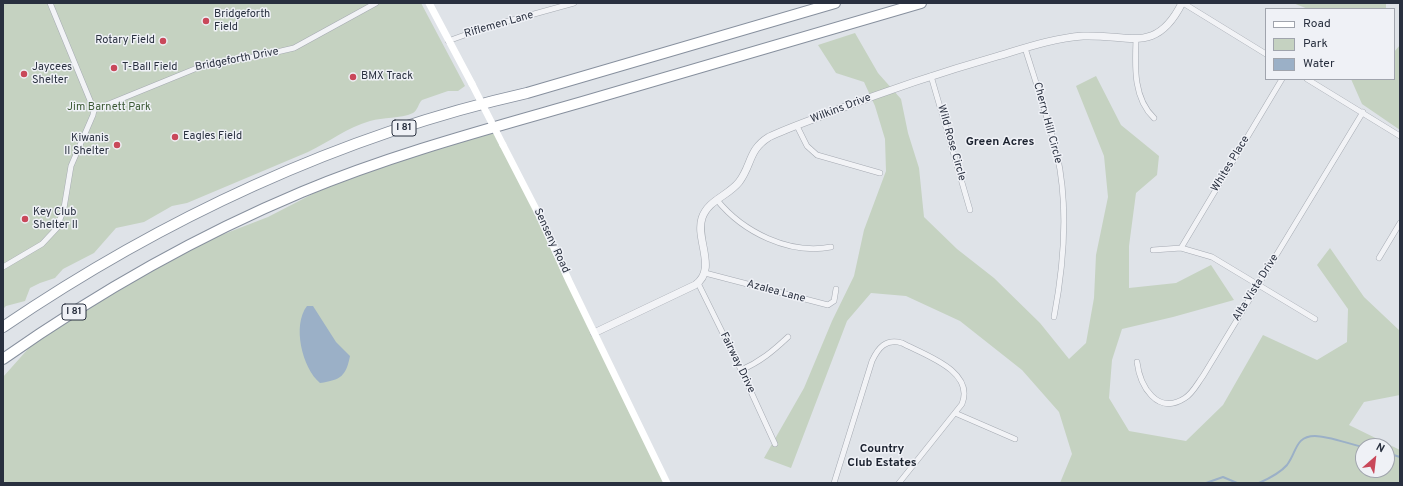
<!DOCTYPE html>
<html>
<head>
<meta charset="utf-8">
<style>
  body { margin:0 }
  #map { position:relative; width:1403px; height:486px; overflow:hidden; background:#dfe3e8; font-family:Overpass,sans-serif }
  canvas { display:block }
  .frame { position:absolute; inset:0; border:4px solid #29303f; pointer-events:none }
  .legend { position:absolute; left:1265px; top:8px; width:130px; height:72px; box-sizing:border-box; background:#eff1f6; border:1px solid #a0a4ad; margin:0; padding:5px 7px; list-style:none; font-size:12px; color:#29303f }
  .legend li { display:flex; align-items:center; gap:8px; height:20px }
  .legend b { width:20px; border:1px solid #a0a4ad }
  .north { position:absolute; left:1355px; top:438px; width:40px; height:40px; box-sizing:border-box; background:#eff1f6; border:1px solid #a0a4ad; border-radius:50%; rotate:28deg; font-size:11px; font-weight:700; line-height:16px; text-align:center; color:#29303f }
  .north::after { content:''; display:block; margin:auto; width:14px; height:18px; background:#c9485a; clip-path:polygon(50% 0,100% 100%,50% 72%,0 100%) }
</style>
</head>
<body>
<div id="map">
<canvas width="1403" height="486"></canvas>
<div class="frame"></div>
<ul class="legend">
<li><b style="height:5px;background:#fff"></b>Road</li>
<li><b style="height:11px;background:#c5d2c1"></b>Park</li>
<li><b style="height:11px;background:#9bb0c7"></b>Water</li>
</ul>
<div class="north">N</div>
</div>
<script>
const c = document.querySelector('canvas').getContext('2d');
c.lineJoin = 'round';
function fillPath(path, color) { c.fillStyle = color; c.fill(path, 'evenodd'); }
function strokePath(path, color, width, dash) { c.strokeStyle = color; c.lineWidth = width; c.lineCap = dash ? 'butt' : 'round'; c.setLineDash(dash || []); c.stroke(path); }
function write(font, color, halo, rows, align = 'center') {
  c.font = font + ' Overpass,sans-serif'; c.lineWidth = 3; c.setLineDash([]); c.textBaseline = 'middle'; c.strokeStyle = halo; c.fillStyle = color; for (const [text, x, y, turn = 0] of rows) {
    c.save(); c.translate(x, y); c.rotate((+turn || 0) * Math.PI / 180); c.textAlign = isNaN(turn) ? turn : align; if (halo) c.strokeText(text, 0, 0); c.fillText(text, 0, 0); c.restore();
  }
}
const green = new Path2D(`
  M3,3h418l44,83 -7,5h-10l-26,9c-4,4 -4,10 -9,13 -13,6 -30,4 -43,8 -22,6 -41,21 -62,31l-121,51 -15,3 -28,16 -28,6 -22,25 -31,16 -8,9 -15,5 -10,5 -5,13 -19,5 -3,3z
  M1293,3h93v6h-78z
  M855,33l23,40 23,26 7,34 11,35 5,49 33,32 37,29 46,45 29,36 17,-16 8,-45 2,-43 12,-58 -4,-41 -28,-70 20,-10 25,49 38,31 -2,19 -21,18 -7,53v42l47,-5 35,-18 23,35 -61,17 -51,12 -10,31 -3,38 20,33 57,10 37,-36 40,-70 54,25 30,-18 1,-33 -31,-44 13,-17 34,49 36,34v64l-36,7 -15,23 51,25v33h-340l12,-29 -13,-42 -37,-42 -62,-49 -54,-25 -35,-3 -24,28 -56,147 -27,-10 40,-70 28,-67 22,-45 10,-46 22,-59 -1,-32 -10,-33 -11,-24 -28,-9 -18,-28zM1363,446h24v24h-24z
  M1400,45v85l-38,-26 -11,-25h43v-27z
  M493,127l174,356h-664v-106l41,-46 123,-75 101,-39 89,-46z`);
const water = new Path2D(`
  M307,306h6l23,36 14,14c-4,20 -9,24 -30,27 -18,-15 -28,-58 -13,-77z`);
const stream = new Path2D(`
  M1387,453l13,4
  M1206,483l17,-6 14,6
  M1259,483c9,-4 21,-10 28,-18 10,-13 8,-29 28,-29 13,0 34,8 48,11`);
const minor = new Path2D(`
  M1183,3l83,51
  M1136,39c-1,27 -3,59 18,79
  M448,41l39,-14 87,-24
  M1025,48c11,35 23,70 32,106 12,54 7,110 -3,163
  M931,76l39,134
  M1307,79l93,57
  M94,110l108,-44 62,-11 30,-7 82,-45
  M797,126l10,20 10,9 63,18
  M717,200c26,32 72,55 114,47
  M1181,248l101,-169
  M1153,250l28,-2 31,9 103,62
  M1379,258l21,-35
  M3,267l39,-23 15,-16 7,-20 7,-42 22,-51 1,-5 -44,-107
  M705,273l123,32 6,-4 2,-12
  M698,283l43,87 34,74
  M1137,362c3,24 20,54 48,36 8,-5 12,-14 18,-22l160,-264
  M741,370c19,-8 32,-19 47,-33
  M955,413l60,26
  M834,483l38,-122c6,-13 14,-23 30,-18 23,12 73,28 60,61l-63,79`);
const tertiary = new Path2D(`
  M594,333l101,-48c23,-16 0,-45 7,-67 6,-18 26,-22 37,-36 13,-17 9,-32 30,-45 21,-10 43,-17 65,-26 54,-21 108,-39 164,-55 27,-8 56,-18 85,-20 46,-2 73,19 99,-33`);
const secondary = new Path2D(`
  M429,3l43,81
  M503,145l36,70 30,66 98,202`);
const motorway = new Path2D(`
  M3,327c157,-107 337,-192 524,-234l308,-90
  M3,359c94,-66 194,-123 299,-167 91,-38 186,-63 280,-90 113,-33 226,-66 339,-99`);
const secondaryBridge = new Path2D(`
  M472,84l31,61`);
const markers = [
  [206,21,4,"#c9485a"],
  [163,41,4,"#c9485a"],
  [114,68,4,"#c9485a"],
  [24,74,4,"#c9485a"],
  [353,77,4,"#c9485a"],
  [175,137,4,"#c9485a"],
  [117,145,4,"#c9485a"],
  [25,219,4,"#c9485a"]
];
const shields = [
  [404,128,24],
  [74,312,24]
];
const shieldNames = [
  ["I 81",404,128],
  ["I 81",74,312]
];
const poiNames = [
  ["Bridgeforth",214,15],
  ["Field",214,28],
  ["Rotary Field",155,41,"right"],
  ["Jaycees",32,68],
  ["Shelter",32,81],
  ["T-Ball Field",122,68],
  ["BMX Track",361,77],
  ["Eagles Field",183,137],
  ["Kiwanis",109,139,"right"],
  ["II Shelter",109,152,"right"],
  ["Key Club",33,213],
  ["Shelter II",33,226]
];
const streetNames = [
  ["Riflemen Lane",499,25,-16],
  ["Bridgeforth Drive",237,60,-11],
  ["Wilkins Drive",841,109,-21],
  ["Cherry Hill Circle",1047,123,75],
  ["Wild Rose Circle",951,143,74],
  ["Whites Place",1231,164,-59],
  ["Senseny Road",551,241,65],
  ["Alta Vista Drive",1256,288,-58],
  ["Azalea Lane",776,292,15],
  ["Fairway Drive",737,363,64]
];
const parkNames = [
  ["Jim Barnett Park",109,108]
];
const neighbourhoodNames = [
  ["Green Acres",1000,143],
  ["Country",882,450],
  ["Club Estates",882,464]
];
fillPath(green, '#c5d2c1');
fillPath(water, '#9bb0c7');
strokePath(stream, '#9bb0c7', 2);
strokePath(minor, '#a5aab2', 6);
strokePath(tertiary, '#a5aab2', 8);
strokePath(motorway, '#87909e', 12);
strokePath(minor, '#f2f3f6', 5);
strokePath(tertiary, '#f2f3f6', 7);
strokePath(secondary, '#fff', 7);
strokePath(motorway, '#fff', 10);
strokePath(secondaryBridge, '#fff', 7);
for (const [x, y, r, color] of markers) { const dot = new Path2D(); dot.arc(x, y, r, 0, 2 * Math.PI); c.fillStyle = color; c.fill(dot); strokePath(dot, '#eff1f6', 1.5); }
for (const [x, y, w] of shields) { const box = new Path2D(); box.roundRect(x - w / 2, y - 8, w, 16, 3); c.fillStyle = '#eff1f6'; c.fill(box); strokePath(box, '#29303f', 1); }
write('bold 10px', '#29303f', null, shieldNames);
write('11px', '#29303f', '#eff1f6', poiNames, 'left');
write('11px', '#29303f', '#eff1f6', streetNames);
write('11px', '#3d5a36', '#eff1f6', parkNames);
write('bold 12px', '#1b222f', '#eff1f6', neighbourhoodNames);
</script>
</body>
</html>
